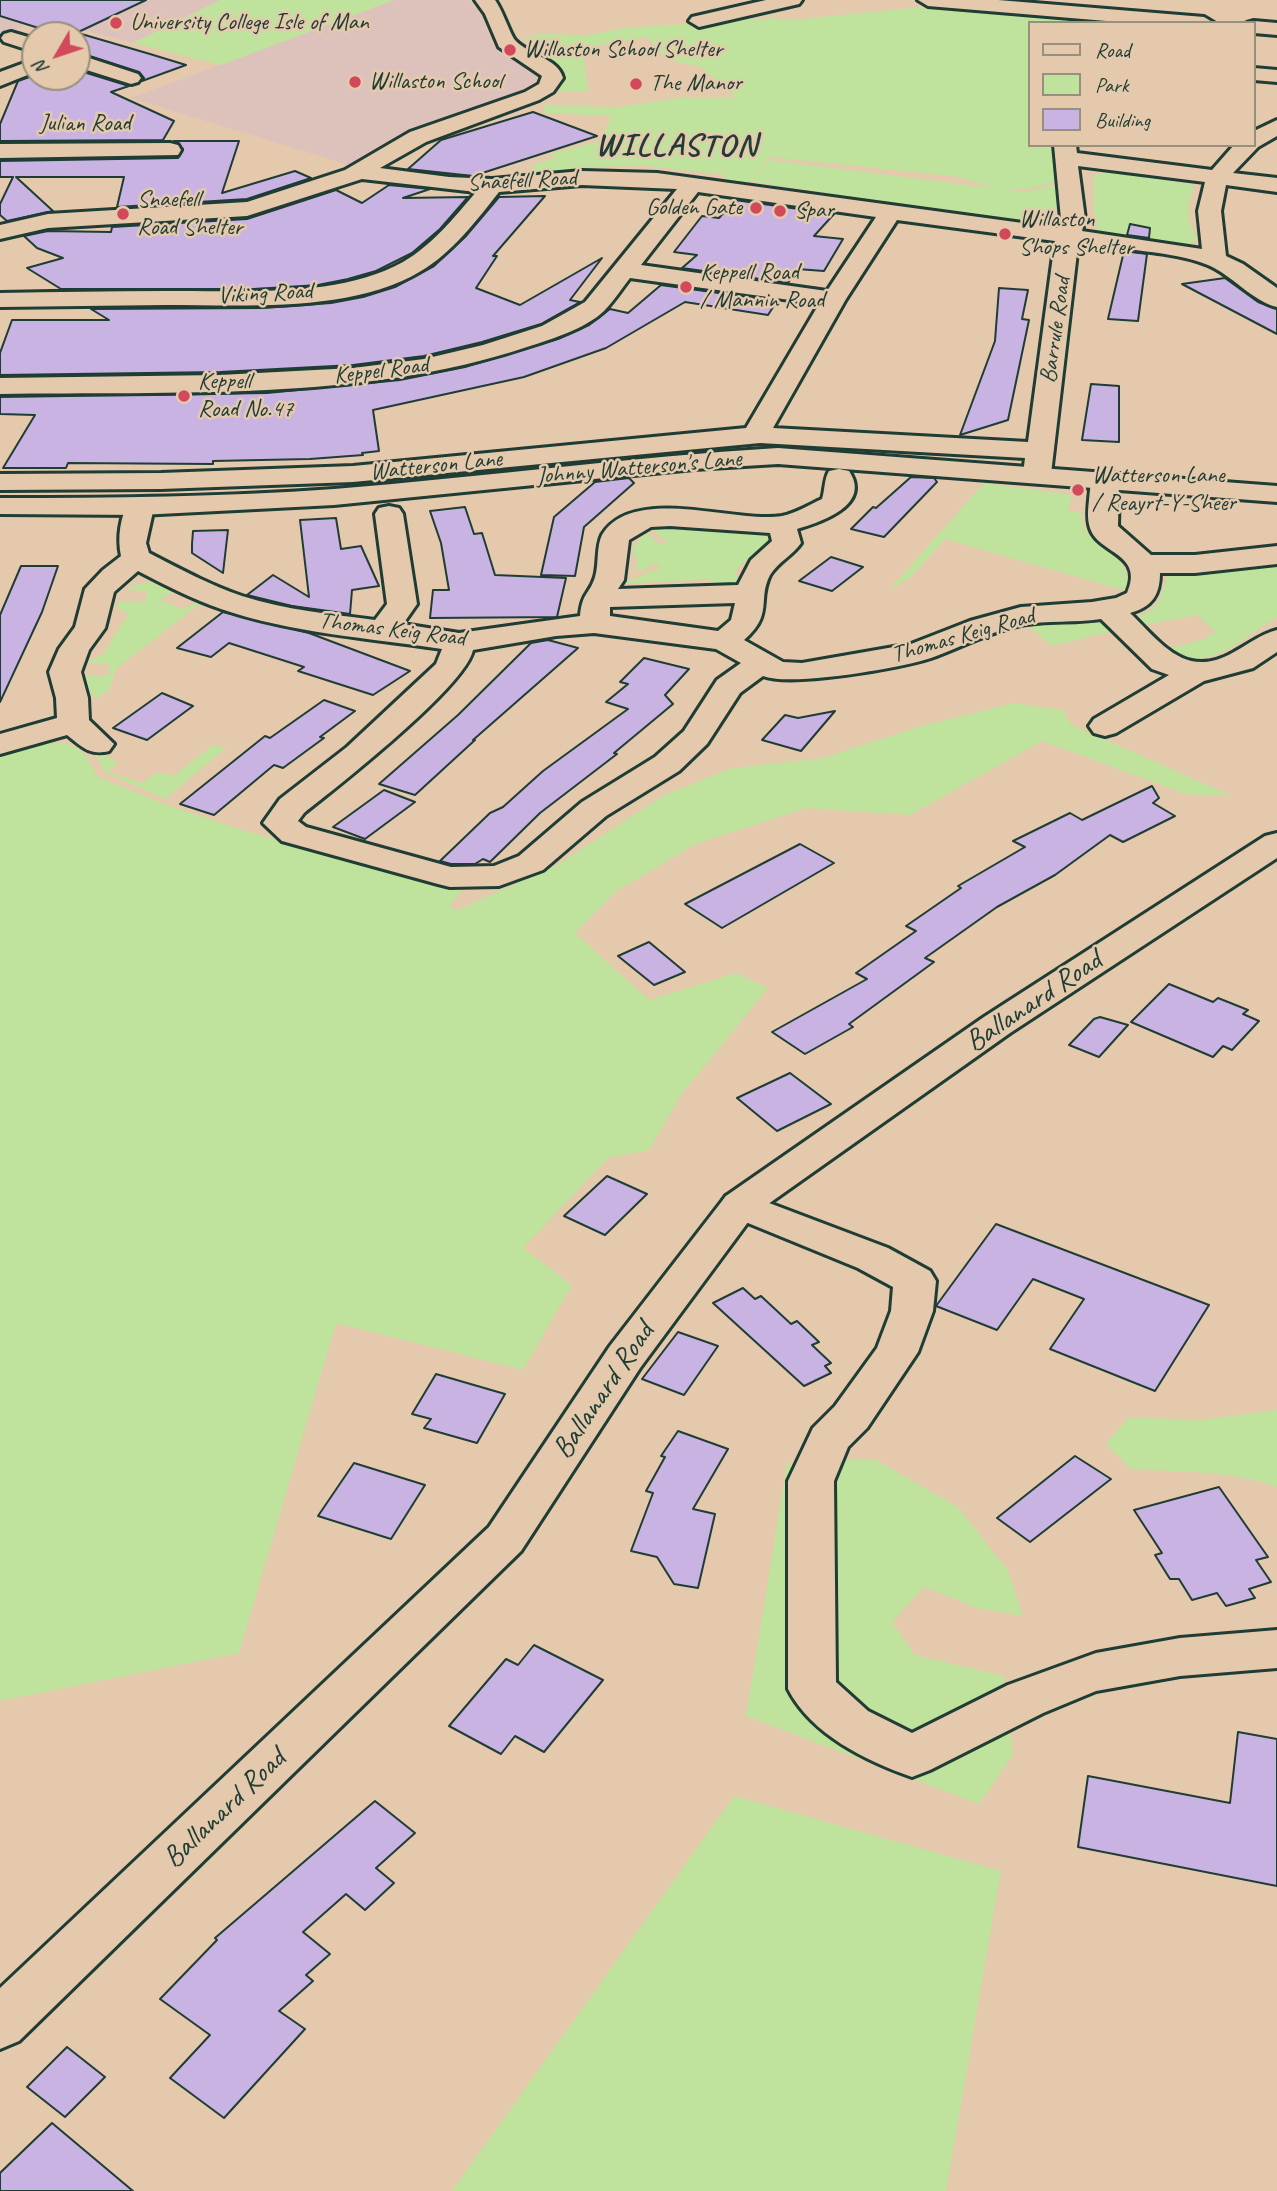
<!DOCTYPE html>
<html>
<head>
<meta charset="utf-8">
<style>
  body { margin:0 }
  #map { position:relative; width:1277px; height:2191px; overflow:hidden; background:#e5c9ac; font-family:Caveat,sans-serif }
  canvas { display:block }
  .legend { position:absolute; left:1028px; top:21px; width:228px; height:126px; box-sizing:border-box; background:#e5c9ac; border:2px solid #96917c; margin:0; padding:9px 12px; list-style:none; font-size:21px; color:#1f3d34 }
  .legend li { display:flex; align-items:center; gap:14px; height:35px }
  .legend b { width:35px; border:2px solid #96917c }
  .north { position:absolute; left:21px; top:21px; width:70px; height:70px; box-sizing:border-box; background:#e5c9ac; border:2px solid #96917c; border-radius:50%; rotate:231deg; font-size:19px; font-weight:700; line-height:28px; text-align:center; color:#1f3d34 }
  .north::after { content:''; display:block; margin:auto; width:24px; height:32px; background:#d1495b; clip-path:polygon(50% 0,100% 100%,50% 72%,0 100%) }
</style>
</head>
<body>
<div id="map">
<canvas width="1277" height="2191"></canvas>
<ul class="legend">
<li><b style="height:9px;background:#e5c9ac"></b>Road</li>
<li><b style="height:19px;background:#bfe29c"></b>Park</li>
<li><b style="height:19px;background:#c9b3e3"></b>Building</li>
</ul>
<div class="north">N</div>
</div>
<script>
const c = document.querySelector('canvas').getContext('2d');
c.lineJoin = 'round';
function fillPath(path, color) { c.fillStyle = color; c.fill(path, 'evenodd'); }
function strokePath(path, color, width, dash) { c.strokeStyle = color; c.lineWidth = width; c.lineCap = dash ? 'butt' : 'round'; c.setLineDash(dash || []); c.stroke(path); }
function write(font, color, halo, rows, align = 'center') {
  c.font = font + ' Caveat,sans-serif'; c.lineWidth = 5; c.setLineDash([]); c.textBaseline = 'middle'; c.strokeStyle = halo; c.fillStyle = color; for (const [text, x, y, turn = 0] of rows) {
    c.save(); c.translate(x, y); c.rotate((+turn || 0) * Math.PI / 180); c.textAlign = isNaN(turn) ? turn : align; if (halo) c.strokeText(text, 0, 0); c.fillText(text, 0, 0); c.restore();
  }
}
const built = new Path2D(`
  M0,0h220l-87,43 -94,-25 -39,20z
  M394,0h76l12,16 10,26 40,25 6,11 -19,16 -95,32 -72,40 -221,-68z`);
const green = new Path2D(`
  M220,0h174l-173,65 -88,-22z
  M921,7l118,6 110,10h-119v122h21l6,37 -31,7h-24l21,3 37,-8 -5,32 -29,7 -278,-42 -3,4 -25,-3 6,-7 -79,-9 -74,1 1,6 -54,4 16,-13 20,-7 -7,-3 51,-13 11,-25 -65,-3 -4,-8 75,2 68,-10h51l-35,-30 -36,-8 -17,-22 -65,11 5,43h-29l5,-21 -41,-31 15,-5 50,1 35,-7 150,-10 17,2zM770,157l189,20 34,11 -224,-28 -18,18z
  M1111,172l80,12 3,4c-8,19 -7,33 3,50l-2,4 -11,3 -73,-10 -14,-5 -3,-7 -1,-46 3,-3z
  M984,483l88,12 -4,15 14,3c-1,38 48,30 45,74l-4,3 -178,-51 -35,39 -22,13z
  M661,525l3,4 79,4c12,-3 21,-1 29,10l-3,5 -19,9 -16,15 7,12 -5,3 -23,4 -3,-12 -88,5 39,-17 -5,-4 -15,8 -6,-1 3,-6 -6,-14 10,-14 -7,-5 6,-3 19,17 7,-3 -19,-16z
  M1277,559v58c-40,24 -67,58 -115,33l46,-12 -2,-3 10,-2 -19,-18 -62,12 -4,-9c29,-6 31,-22 37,-47 17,-2 32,2 49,1 20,-2 40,-9 60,-13z
  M148,582l11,2 13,8 -12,8 23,9 14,-7 4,1 -85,66 -7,21 -14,9 -9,-15v-9h23v-11l-24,-1 18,-9 25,-40 -11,-7 1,-5 28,-1v-10l-19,-1 3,-4z
  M1094,620l11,4 8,7 -61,15 -24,-20z
  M1013,703l50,7 7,14 162,72 -46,-2 -144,-53 -132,74 -103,-7 -112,36 -78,47 -42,42 74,67 87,-27 32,15 -87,107 -32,55 -41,8 -85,90 49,37 -49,85 -187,-47 -97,330 -239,48v-949l6,4c39,-12 72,-30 90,20l68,28 84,28 119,31 40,14 60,8 -18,21 8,4 100,-45 107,-70 68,-27 90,-10 96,-31z
  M213,745l13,3 -61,51 -61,-27 -8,-18 18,5 3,4 -9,9 35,11 13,-10 19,2z
  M1277,1410v77c-46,-16 -97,-16 -145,-17l-26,-26 23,-27 71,3z
  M874,1459l84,48 50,64 15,45 -46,-8 -53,-21 -32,35 23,33 89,21 9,79 -34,49 -233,-88 41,-253z
  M734,1796l267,75 -55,320h-494z`);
const building = new Path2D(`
  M0,0h146l-74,35h-11l-61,-19z
  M78,33l72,21 36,11 -44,16 2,-3 -5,-6 -62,-20v-17h-5z
  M77,70l52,16 -18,6 63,29 -11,19 -163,1v-17l18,-43 17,-6v2h42z
  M533,112l64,24 -124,40 -65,-7 33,-29z
  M174,141h65l-17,52 73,-22 16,7 -64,21 -130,8 7,-30h-108l37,34 -46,10 -7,-6v-11l13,-27h-13v-16l178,-3 5,-9z
  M389,185l41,4 -27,9 65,-1 -28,32 -28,24 -36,18 -28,8 -30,6 -63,4h-194l-34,-21 36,-10 -26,-10 -13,-12 24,-5 63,1 1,-5 135,-8 89,-29 26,13z
  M545,196l-52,60h4l-21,32 44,17 82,-47 -32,42 10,2 -39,22 -59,18 -58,14 -71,9 -133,7 -220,3v-22l12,-33h97l-18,-11 171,-1 69,-5 32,-6 32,-10 39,-21 31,-29 34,-40z
  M735,200l99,14 -20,22 29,3 -19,32 -27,-2 -9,14 -106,-15 15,-13 -23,-3 28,-36 17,2z
  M1130,224l20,4 -1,10 -22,-3z
  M1124,251l23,3 -9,67 -30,-2z
  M1225,278l33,24 19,7v25l-95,-50z
  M661,285l116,16 -9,14 -83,-13 -79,46 -82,29 -151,33 6,41 -17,2 1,2 -53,4 -97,2v3l-145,-1 -2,5h-63l32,-53 -35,-1v-17l267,-4 133,-13 65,-13 93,-28 31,-14 21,-16 18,4z
  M999,288l29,2 -6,29 7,1 -21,100 -48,15 35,-94z
  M1091,384l28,2v56l-37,-2z
  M911,477l23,1 3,4 -53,55 -33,-8 22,-22 3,1z
  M629,478l5,5 -50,44 -9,49 -34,-1 13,-58 41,-35z
  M465,507l9,27 8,-1 13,42 71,3 -9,39 -127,1 3,-28h16l-8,-47 -11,-32z
  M336,518l5,31 20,-3 18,40 -27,4 -2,24 -58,-8 -45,-11 26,-20 36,22 -9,-77z
  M228,530l-5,43 -31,-20v-9l1,-13z
  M831,557l32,10 -31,24 -33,-10z
  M21,566h37l-16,46 -42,90v-87z
  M223,612l86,21 101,38 -37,24 -75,-24 6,-4 -75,-24 -18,14 -34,-9z
  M548,640l30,8 -105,92h2l-60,55 -36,-11 79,-69 73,-72z
  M644,658l45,11 -24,26 8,9 -59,49 3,1 -77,59 -50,49 -7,-3 -8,5h-24l-11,-3 50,-48 13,-6 40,-36 85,-62 -22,-7 22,-18 -8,-2z
  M162,693l31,13 -46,34 -34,-12z
  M324,700l31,11 -35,26 4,1 -41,30 -9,-3 -60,50 -34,-11 85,-68 5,2z
  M835,711l-34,40 -39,-11 23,-25 13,3z
  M1152,786l7,12 -6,5 22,13 -52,26 -13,-7 -55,40 -58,32 -72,51 9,4 -85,62 4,3 -48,27 -33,-22 95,-53 -11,-6 60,-42 -10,-5 55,-38 -3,-2 67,-39 -12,-6 57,-28 12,7z
  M384,790l31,12 -50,37 -32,-12z
  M800,844l34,19 -112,65 -37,-24z
  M649,942l36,30 -31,13 -36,-29z
  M1169,984l44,18 5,-4 30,12 -5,4 16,7 -27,29 -9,-4 -10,11 -82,-35z
  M1100,1017l28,8 -29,32 -30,-12 25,-26z
  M790,1073l41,31 -54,27 -40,-33z
  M607,1176l40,18 -42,41 -41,-19z
  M996,1224l213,81 -54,86 -105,-42 34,-50 -51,-20 -36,51 -61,-24z
  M743,1288l12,11 6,-3 30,28 6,-3 22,21 -7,3 19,18 -6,3 6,7 -27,13 -91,-83z
  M678,1332l40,14 -34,49 -42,-16z
  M436,1374l69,20 -28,49 -53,-15 7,-9 -19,-5z
  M678,1431l50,18 -35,60 22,5 -17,74 -24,-4 -17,-27 -26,-6 22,-58 -7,-2 19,-34 -4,-1z
  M1075,1456l36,23 -81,63 -33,-24z
  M354,1463l71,22 -34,54 -73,-23z
  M1219,1487l49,70 -12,3 15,22 -22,7 6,9 -29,8 -9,-13 -25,7 -13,-21h-9l-15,-24 7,-2 -28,-43z
  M534,1645l69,35 -59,72 -29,-16 -14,18 -52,-28 57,-67 12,6z
  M1238,1732l39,7v147l-199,-39 10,-71 142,27z
  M375,1801l40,32 -39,35 18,15 -29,27 -19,-16 -43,38 27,22 -24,21 7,6 -34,30 26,18 -81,89 -54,-40 40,-43 -50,-36 57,-59 -2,-2z
  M67,2047l38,30 -40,40 -38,-30z
  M52,2123l81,68h-133v-18z`);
const minor = new Path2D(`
  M475,0h20c8,11 15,34 20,40 13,15 43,18 48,38l-10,14 -14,8 -113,42 -46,26 69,9 43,2 90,-8 75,2 402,55 2,-9 -7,-74h22l1,8 135,17 22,-25h20v-14l23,-11v16l-19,11 -25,26 44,5v14l-51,-7 -5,26 5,45 17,8 34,24v19c-25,-6 -45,-32 -69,-42 -34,-14 -92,-16 -130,-21l-27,230 -4,6 -10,2 -10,-2 -4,-6 2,-16 -265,-15 -407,39 -192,7 -161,1v-16l161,-1 192,-7 393,-38 73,-124 -189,-26c-8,10 -16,23 -26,33 -19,18 -52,28 -77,36 -164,55 -355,44 -527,47v-16l220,-3 133,-7 71,-9 59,-14 59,-19 43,-24 92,-113 -95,-4 -83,7c-22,28 -47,61 -78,79 -69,42 -178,34 -256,34 -55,1 -110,1 -165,2v-14c55,-1 111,-2 166,-2 72,-1 171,8 237,-29 28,-16 52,-45 73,-70l-114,-13 -115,37 -199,12 -48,11v-14l48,-11 199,-12 98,-32 65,-38 115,-40 14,-8 3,-8 -43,-29 -14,-33zM1078,166l127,16 -7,29 4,38 -120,-18 3,-12zM698,192l178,25 -49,74 -186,-26zM897,220l158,21 -27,201 -255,-14 73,-129z
  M766,0h36l-3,4 -100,23 -10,-6 3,-4z
  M918,0h80l206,17 10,6h-84l-202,-17z
  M1254,21l23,2v12l-23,-2v-10h-7z
  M11,32l24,7v13l-31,-10 -3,-4 3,-4z
  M77,54l61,20 3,4 -3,4 -7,2 -54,-17z
  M35,59v13l-35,14v-14z
  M1254,68l23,2v12l-23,-2z
  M170,143l8,2 3,5 -3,5 -178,3v-14z
  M839,469l10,2c23,34 -28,51 -52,58l4,14c-8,12 -23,19 -31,32 -13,25 4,39 -26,65l39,22 19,1 109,-19 59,-23 51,-14 71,-5 24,-4 11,-5c18,-40 -29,-39 -37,-65 -3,-9 -2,-19 -1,-28 1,-9 1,-18 6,-26l10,-2 10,2 4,6 -1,46 33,29h44l82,-9v18l-82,9h-35c0,22 -8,34 -30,40 32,31 56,67 104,39 15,-8 27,-18 43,-22v22l-24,16 -49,13 -88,52 -11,3 -11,-3 -5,-7 5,-7 75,-44 -17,-6 -51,-50c-26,4 -54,1 -80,6 -32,7 -60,22 -90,33 -30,10 -140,29 -168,18l-23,17 -33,51 -28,27 -73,45 -63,54 -44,16 -49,1 -12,-3 -156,-43 -19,-18 17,-24 67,-52 89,-83 6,-15c-73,-11 -151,-16 -221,-40 -29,-10 -56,-24 -83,-38l-24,21 -9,36 -16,22 -8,22 7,26 1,22 25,24 -5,7c-19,5 -27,-4 -42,-16l-67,19v-20l57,-16 -1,-20 -7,-26 10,-23 16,-22 10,-38 18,-19 18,-14c-4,-17 -1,-41 9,-55l10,-2 10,2 4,6 -8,36 3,10c31,16 61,32 93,43 43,14 89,18 133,24l12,-16 -12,-90 4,-6 10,-2 10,2 4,6 14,90 -14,20 56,9 121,-17c2,-24 10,-22 15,-39 4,-13 1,-30 7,-42 31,-51 134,-11 180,-19 14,-3 27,-11 40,-17 3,-9 2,-20 7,-28zM670,526l100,7 2,8 -21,19 -13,25 -120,4 6,-9 5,-40 22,-13zM735,603l-4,17 -13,11 -108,-15v-9zM594,633l122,16 25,14 -24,17 -33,51 -29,26 -73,45 -63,54 -25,10 -43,1 -145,-40 -8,-6 6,-8c33,-26 162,-127 169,-163l83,-14z
  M740,1192l148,56 42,23 6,10 -3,30 -15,41 -51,76 -19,19 -14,34 2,201 32,29 44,22 96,-48 88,-32 84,-15 97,-8v38l-97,8 -84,15 -53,22 -113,57 -18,7c-46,-16 -101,-43 -124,-88v-208l25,-53 22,-22 42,-58 14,-37 2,-24 -35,-19 -132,-54 -6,-9 6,-9z`);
const primary = new Path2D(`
  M1277,833v25l-267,175 -256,181 -114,154 -119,183 -502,490 -19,8v-61l489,-461 121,-181 116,-150 258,-179 281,-181z`);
const trunk = new Path2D(`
  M778,448l499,38v16l-499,-38 -84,5 -360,36 -194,10 -140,-1v-16c112,0 223,-1 334,-9 148,-12 296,-32 444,-41z`);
const markers = [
  [116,23,7,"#d1495b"],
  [510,50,7,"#d1495b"],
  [355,82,7,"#d1495b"],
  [636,84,7,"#d1495b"],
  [756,208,7,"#d1495b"],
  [780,211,7,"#d1495b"],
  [123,214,7,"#d1495b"],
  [1005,234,7,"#d1495b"],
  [686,287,7,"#d1495b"],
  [184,396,7,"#d1495b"],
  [1078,490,7,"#d1495b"]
];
const farPoinames = [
  ["University College Isle of Man",130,23],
  ["Willaston School Shelter",524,50],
  ["Willaston School",369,82],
  ["The Manor",650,84],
  ["Snaefell",137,200],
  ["Road Shelter",137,228],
  ["Golden Gate",742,208,"right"],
  ["Spar",794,211],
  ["Willaston",1019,220],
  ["Shops Shelter",1019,248],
  ["Keppell Road",700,273],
  ["/ Mannin Road",700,301],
  ["Keppell",198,382],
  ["Road No.47",198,410],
  ["Watterson Lane",1092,476],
  ["/ Reayrt-Y-Sheer",1092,504]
];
const farStreetnames = [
  ["Julian Road",85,124],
  ["Snaefell Road",522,181,-3],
  ["Viking Road",265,294,-3],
  ["Barrule Road",1056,330,-82],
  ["Keppel Road",381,371,-7],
  ["Watterson Lane",436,466,-6],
  ["Johnny Watterson's Lane",639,468,-5],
  ["Thomas Keig Road",392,630,7],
  ["Thomas Keig Road",963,636,-16]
];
const streetNames = [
  ["Ballanard Road",1034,1002,-34],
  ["Ballanard Road",604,1391,-56],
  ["Ballanard Road",225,1809,-44]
];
const farDistrictnames = [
  ["WILLASTON",677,147]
];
fillPath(built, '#ddc2bc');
fillPath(green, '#bfe29c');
fillPath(building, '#c9b3e3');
strokePath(building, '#1f3d34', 2);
strokePath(minor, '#1f3d34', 6);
strokePath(primary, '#1f3d34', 6);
strokePath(trunk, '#1f3d34', 6);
fillPath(minor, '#e5c9ac');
fillPath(primary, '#e5c9ac');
fillPath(trunk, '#e5c9ac');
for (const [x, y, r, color] of markers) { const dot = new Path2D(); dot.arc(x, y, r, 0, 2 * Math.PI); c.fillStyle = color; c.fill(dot); strokePath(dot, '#e5c9ac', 2.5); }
write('24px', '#1f3d34', '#e5c9ac', farPoinames, 'left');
write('24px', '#1f3d34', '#e5c9ac', farStreetnames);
write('30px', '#1f3d34', '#e5c9ac', streetNames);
c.letterSpacing = '2px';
write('bold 32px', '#1f3d34', '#e5c9ac', farDistrictnames);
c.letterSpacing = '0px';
</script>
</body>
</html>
